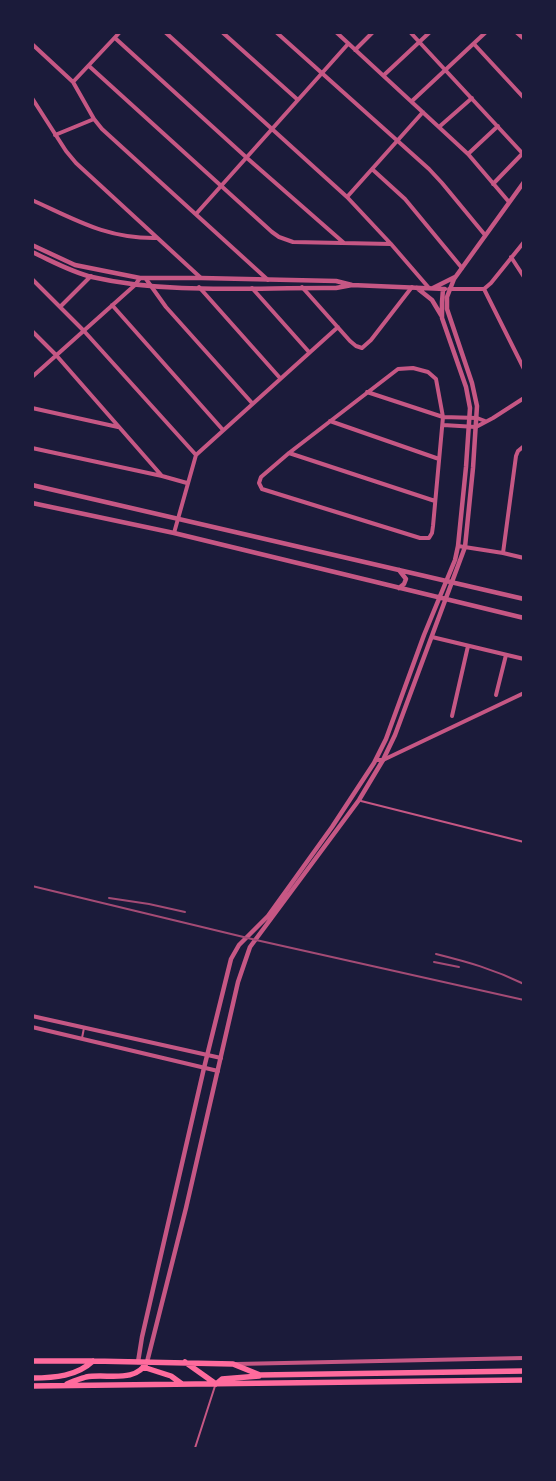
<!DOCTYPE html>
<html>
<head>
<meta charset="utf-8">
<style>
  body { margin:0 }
  #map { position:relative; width:556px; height:1481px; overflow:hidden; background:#1b1b3a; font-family:Barlow,sans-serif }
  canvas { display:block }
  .frame { position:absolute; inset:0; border:34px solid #1b1b3a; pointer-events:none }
</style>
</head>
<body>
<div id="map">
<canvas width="556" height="1481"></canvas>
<div class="frame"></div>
</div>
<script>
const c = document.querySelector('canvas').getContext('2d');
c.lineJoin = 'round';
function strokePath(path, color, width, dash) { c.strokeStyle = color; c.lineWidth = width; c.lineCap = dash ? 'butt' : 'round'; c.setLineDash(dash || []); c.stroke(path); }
const service = new Path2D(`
  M361,801l163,41
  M82,1038l2,-10
  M195,1448l20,-62`);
const minor = new Path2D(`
  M165,32l182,165 44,47 38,44
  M222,32l76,68
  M276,32l153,137 13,14 43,52
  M336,32l132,122 41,48
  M410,32l114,123
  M516,32l8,7
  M115,38l132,120 97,85
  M32,44l41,38 21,37 8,10 166,151
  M474,44l50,54
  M355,50l18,-18
  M89,66l183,166 7,5 14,5 98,2
  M384,75l46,-43
  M73,82l47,-50
  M32,98l34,53 10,12 125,115
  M412,101l74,-69
  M439,127l33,-29
  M55,135l39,-16
  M468,154l30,-28
  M372,169l33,30 57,69
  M493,184l29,-30
  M347,197l76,-85
  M32,200c44,20 75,39 125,38
  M196,214l152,-170
  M511,257l13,20
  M32,279l52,52 112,124
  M146,279l20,28 86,96
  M199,287l81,91
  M302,287l48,54 6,5 6,2 9,-8 41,-53
  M252,288l57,64
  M449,289h35l7,-6 33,-41
  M484,289l40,80
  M112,305l111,125
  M60,307l31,-31
  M32,331l24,24 106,121
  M413,368l15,4 8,7 7,38 -10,109 -1,7 -3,5h-9l-158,-49 -3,-6 2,-6 28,-24 109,-84z
  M32,377l103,-92 5,-7
  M367,392l76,25 34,1 8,3
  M32,408l86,19
  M330,421l109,38
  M443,425l33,2 17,-9 31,-20
  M32,448l130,28 25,7
  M289,453l146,48
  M174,533l22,-78 142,-128
  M458,546l45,7 21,5
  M503,553l13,-97 2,-5 6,-5
  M432,637l92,22
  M496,695l10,-40
  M452,716l16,-70
  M376,760h7l141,-67
  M32,1016l189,42
  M32,1027l186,44
  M236,1364l288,-6`);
const tertiary = new Path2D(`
  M32,245l43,20 65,13h61l135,3 16,4 93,4
  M32,252c20,9 39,20 60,25 78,18 164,10 244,11l16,-3
  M417,288l15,12 9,15
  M433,288l22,-11
  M32,485l492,114
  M32,503l142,30 350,85
  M399,588l5,-4 2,-5 -7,-9
  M138,1362l4,-25 62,-269 27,-109 8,-14 29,-29 64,-89 42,-64 12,-24 38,-104 31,-75 3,-14 8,-79 4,-59 -4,-21 -24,-69v-16l1,-13
  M147,1362l39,-154 52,-226 12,-35 109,-147 24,-40 12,-25 70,-188 8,-79 4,-62 -5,-23 -25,-74v-12l7,-18 70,-97`);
const primary = new Path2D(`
  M32,1361h61l140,3 27,11 264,-4
  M185,1362l31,22
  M143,1367l28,9 11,8
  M32,1378c23,0 45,-2 61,-17
  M67,1384c6,-3 13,-5 19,-7 21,-4 49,7 61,-15
  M216,1384l6,-5 37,-3
  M32,1386l492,-6`);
const rail = new Path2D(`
  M32,886l224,54 268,60
  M109,898l40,6 36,8
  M436,954c32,8 57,15 88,30
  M434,962l25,5`);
strokePath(service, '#c65784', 2);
strokePath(minor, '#c65784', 4);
strokePath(tertiary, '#c65784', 4.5);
strokePath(primary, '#ff6b9d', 5.5);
strokePath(rail, '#a44b75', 2);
</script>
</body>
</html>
